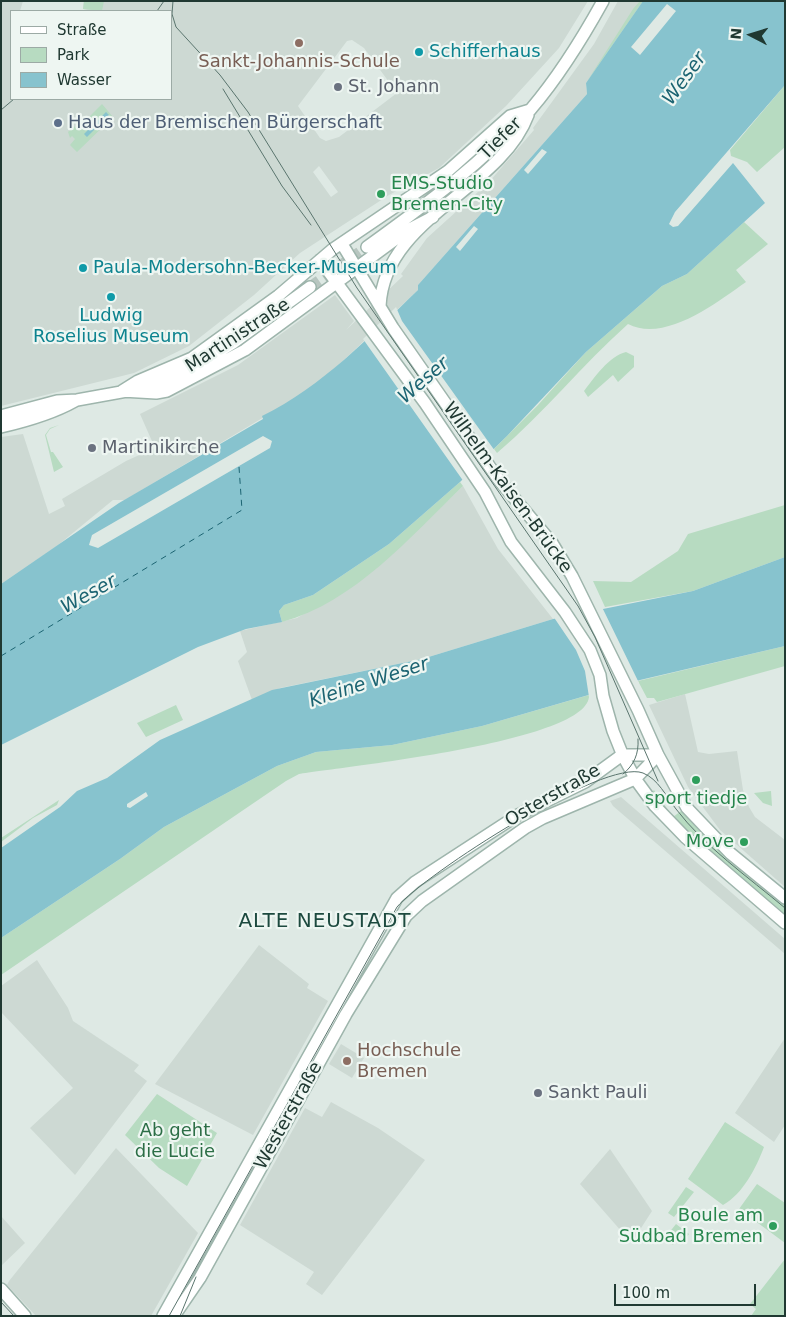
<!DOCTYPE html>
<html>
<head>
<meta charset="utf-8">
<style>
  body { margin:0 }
  #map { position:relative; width:786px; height:1317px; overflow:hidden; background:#dee9e4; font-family:"DejaVu Sans",sans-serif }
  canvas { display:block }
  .frame { position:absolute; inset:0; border:2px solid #203932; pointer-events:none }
  .legend { position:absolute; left:10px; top:10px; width:162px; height:90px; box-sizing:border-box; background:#eef6f2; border:1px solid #9caaa5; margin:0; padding:6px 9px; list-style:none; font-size:15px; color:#203932 }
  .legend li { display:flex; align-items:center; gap:10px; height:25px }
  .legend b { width:25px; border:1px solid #9caaa5 }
  .north { position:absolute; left:726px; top:10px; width:50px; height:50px; -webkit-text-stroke:4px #eef6f2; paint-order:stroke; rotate:275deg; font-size:14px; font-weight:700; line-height:20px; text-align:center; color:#203932 }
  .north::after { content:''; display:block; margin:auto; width:18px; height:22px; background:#203932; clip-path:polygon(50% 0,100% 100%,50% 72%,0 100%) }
  .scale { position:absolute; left:614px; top:1284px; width:142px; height:22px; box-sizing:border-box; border:2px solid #203932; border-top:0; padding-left:6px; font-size:15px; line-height:18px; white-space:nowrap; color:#203932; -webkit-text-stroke:4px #eef6f2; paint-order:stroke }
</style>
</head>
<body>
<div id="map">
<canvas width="786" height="1317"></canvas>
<div class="frame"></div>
<ul class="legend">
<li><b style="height:6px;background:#fff"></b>Straße</li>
<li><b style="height:14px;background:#b7dbc1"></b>Park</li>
<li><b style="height:14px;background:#87c3ce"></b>Wasser</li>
</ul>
<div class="north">N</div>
<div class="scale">100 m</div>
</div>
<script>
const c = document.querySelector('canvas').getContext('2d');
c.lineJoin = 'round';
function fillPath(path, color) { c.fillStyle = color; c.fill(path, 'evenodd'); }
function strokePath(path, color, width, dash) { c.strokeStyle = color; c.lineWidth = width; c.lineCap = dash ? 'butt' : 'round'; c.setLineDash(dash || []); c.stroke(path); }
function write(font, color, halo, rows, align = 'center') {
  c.font = font + ' "DejaVu Sans",sans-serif'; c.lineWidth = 4.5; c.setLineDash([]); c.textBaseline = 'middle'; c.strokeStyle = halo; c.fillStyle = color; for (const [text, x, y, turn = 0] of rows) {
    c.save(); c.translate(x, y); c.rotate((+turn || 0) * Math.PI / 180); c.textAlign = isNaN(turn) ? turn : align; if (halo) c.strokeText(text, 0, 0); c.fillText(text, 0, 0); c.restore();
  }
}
const built = new Path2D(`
  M1,1h22l-3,10h-9v88h160v-88h-78l-10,-2 1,-8h504l-29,47 -53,58 -67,62 -50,27 -89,58 -46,42 -65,51 -55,27 -133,33zM352,40l12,8 33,45 -58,44 -13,4 -6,-3 -22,-32 49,-65zM319,166l19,26 -7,5 -18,-25z
  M618,1h25l-57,82 1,11 -169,191v5l-89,84 -28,21 -176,105h-12l-56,46 -56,38v-147l22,-3 26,80 16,-8 -3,-7 64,-38 29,-13 -15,-34 98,-49 97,-70 19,26 -8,9 57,-54 -2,-2 26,-36 62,-56 45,-52 -1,-2 61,-84z
  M463,486l35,63 55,70 -131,40 -142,29 -28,12 -14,-39 9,-9 -7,-21 57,-13 60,-35 46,-40z
  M685,694l13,58 11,2 28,-3 6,39 6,17 6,10 30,23v47l-65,-57 -32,-43 -39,-82z
  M621,797l164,142v15l-172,-148 -3,-5z
  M259,945l50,39 -2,4 21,13 -75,134 -98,-51z
  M37,960l31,48 5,13 66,44 -5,6 13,10 -72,94 -45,-47 43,-40 -72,-76v-26z
  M785,1038v87l-11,17 -39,-29z
  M341,1044l23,14 -12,20 -23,-14z
  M331,1102l47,26 47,32 -103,135 -16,-11 8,-12 -74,-47 65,-117 17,9z
  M116,1148l82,85 -47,83h-115l-29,-31 2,-4z
  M610,1149l42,62 -18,28 -12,-7 -42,-48z
  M1,1216l24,27 -24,23z`);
const green = new Path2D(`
  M84,1h20l-2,10 -19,-2z
  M640,1h3l-57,82 47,-74z
  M785,85v62l-28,25 -10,-10 -16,-6 -1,-6z
  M102,104l11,13 -36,35 -7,-7 5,-6 -3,-3 -2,2 -2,-6 6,-6 3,3z
  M744,222l24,22 -32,26 10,12c-30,21 -81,61 -118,42 -46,41 -84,89 -131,129l-3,-4 44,-44 48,-53 76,-66 25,-12z
  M626,352l8,4v11l-16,15 -5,-7 -25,22 -4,-6c10,-13 25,-35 42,-39z
  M59,425l-9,4 -4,6 5,17h2l10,15 -9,5 -9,-37 5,-7z
  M460,482l3,4c-53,51 -108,116 -181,136l-3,-11 5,-6 29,-10 76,-51z
  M785,505v52l-92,34 -88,16 -12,-26 38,1 47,-31 10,-17z
  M785,646v20l-128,36 -3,-4h-7l-9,-17z
  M589,695c3,47 -249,72 -290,79l-13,7 -285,194v-37l119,-79 44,-32 113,-61 39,-14 76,-7 90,-19z
  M176,705l7,15 -37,17 -9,-14z
  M654,790l19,27 8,-6 32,34 72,59v12l-109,-93 -25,-30z
  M771,791l1,15 -9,-3 -9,-10z
  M59,800l-2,5 -24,13 -32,24v-4z
  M157,1094l60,39 -30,53 -28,-18 -34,-33z
  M725,1122l39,25c-8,21 -21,47 -41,58l-35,-26z
  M757,1184l28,19v40l-46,-34z
  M686,1187l8,5 -20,25 -6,-4z
  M676,1224l13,10 -4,5 -5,-3 -7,9 -9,-6z
  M785,1259v57h-34l5,-7 -6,-5z`);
const water = new Path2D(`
  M643,1h142v84l-110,127 -6,12 4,3 5,-1 55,-63 32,40 -78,71 -25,12 -76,66 -79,84 -47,46 -71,62 -76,51 -29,10 -5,6 3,11 -36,7 -48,18 -197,98v-161l118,-81 144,-84 -1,-3c61,-30 107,-79 156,-126v-5l169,-191 -1,-11z
  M106,112l3,3 -22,22 -3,-3z
  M785,557v89l-145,34 -158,46 -90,19 -76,7 -39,14 -113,61 -44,32 -119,79v-90l59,-41 17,-16 30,-13 53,-38 112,-50 150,-31 131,-40 140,-28zM146,792l2,4 -18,12 -3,-1v-3z`);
const pier = new Path2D(`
  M667,4l9,7 -36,44 -9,-8z
  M542,149l5,3 -19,22 -4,-4z
  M474,226l4,3 -18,22 -4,-4z
  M396,307l6,14 93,130 -31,31 -101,-143z
  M263,436l9,5 -2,7 -172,100 -9,-3 3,-10z
  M601,605l38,78 -50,14 -4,-26 -9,-21 -23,-34z`);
const ferry = new Path2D(`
  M1,656l241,-146 -3,-43`);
const secondaryTunnel = new Path2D(`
  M310,287l57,-40`);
const secondary = new Path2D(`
  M342,244l51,84 106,152 53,63 20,33 66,134 20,45 29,53 43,45 55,45
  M367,247c58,-42 116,-84 164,-138 28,-33 51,-70 72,-108
  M320,260l105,143 60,89 26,50 54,70 25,38 10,25 3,21 10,35 10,25 13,24 19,26 30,31 100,86
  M380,306c4,-88 120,-116 148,-191
  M122,391l16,-10 54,-23 86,-62 55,-47 115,-78 62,-55 20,-6
  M122,391l34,2 11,-2 78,-41 163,-120 25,-13
  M1,416l56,-15 20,-1 72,-13 18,-7 22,-10 44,-27 77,-56
  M1,427c26,-6 51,-13 74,-26
  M1,1289l24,27
  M163,1316l234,-418 18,-16 103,-67 67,-33 37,-27h36
  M174,1316l26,-38 146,-264 60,-98 16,-15 103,-73 18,-10 92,-39 23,-24`);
const tram = new Path2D(`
  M173,1l-1,13 4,13 44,48 28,37 109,176 221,318 17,31 63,144
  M157,11l7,-10
  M223,89l59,97 29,39
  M1,110l13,-11
  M623,774c11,-9 16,-20 15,-35
  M1,1302l13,14
  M169,1316l228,-409c28,-33 207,-149 246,-134 15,6 23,23 33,36 29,38 72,68 109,99
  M180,1316l16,-39`);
const markers = [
  [299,43,5,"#8d6e63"],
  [419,52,5,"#0f9aa8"],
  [338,87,5,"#6b7280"],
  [58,123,5,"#5c6f8a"],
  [381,194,5,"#2e9e5b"],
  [83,268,5,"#0f9aa8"],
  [111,297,5,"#0f9aa8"],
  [92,448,5,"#6b7280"],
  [696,780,5,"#2e9e5b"],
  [744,842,5,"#2e9e5b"],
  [347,1061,5,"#8d6e63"],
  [538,1093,5,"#6b7280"],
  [773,1226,5,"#2e9e5b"]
];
const cultureNames = [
  ["Schifferhaus",429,52],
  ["Paula-Modersohn-Becker-Museum",93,268],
  ["Ludwig",111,316,"center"],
  ["Roselius Museum",111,337,"center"]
];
const educationNames = [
  ["Sankt-Johannis-Schule",299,62],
  ["Hochschule",357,1051,"left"],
  ["Bremen",357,1072,"left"]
];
const worshipNames = [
  ["St. Johann",348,87],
  ["Martinikirche",102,448],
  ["Sankt Pauli",548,1093]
];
const serviceNames = [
  ["Haus der Bremischen Bürgerschaft",68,123]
];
const streetNames = [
  ["Tiefer",501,139,-45],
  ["Martinistraße",238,336,-33],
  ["Wilhelm-Kaisen-Brücke",507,488,54],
  ["Osterstraße",553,796,-30],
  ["Westerstraße",289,1116,-61]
];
const leisureNames = [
  ["EMS-Studio",391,184,"left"],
  ["Bremen-City",391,205,"left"],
  ["sport tiedje",696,799,"center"],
  ["Move",734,842],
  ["Boule am",763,1216],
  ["Südbad Bremen",763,1237]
];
const parkNames = [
  ["Ab geht",175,1131],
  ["die Lucie",175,1152]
];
const waterNames = [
  ["Weser",685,79,-54],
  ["Weser",424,381,-41],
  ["Weser",89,595,-29],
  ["Kleine Weser",369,683,-18]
];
const quarterNames = [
  ["ALTE NEUSTADT",325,922]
];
fillPath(built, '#cdd9d3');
fillPath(green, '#b7dbc1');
fillPath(water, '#87c3ce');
fillPath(pier, '#dee9e4');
strokePath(ferry, '#1c6472', 1, [6, 5]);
strokePath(secondaryTunnel, '#b8c6c0', 11, [11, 5.5]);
strokePath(secondary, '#9eb5ac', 14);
strokePath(secondary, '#fff', 11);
strokePath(tram, '#5a756e', 1);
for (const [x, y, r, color] of markers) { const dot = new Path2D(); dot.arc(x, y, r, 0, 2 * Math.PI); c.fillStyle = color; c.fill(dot); strokePath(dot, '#eef6f2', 2); }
write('18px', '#0d838f', '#eef6f2', cultureNames, 'left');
write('18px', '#785e54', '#eef6f2', educationNames);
write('18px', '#5b616d', '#eef6f2', worshipNames, 'left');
write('18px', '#4e5e75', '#eef6f2', serviceNames, 'left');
write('18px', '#203932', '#eef6f2', streetNames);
write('18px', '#27864d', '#eef6f2', leisureNames, 'right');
write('18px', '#2c6e46', '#eef6f2', parkNames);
write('italic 19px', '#1c6472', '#eef6f2', waterNames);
c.letterSpacing = '1px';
write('20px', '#1d4a3f', '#eef6f2', quarterNames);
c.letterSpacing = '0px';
</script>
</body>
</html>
